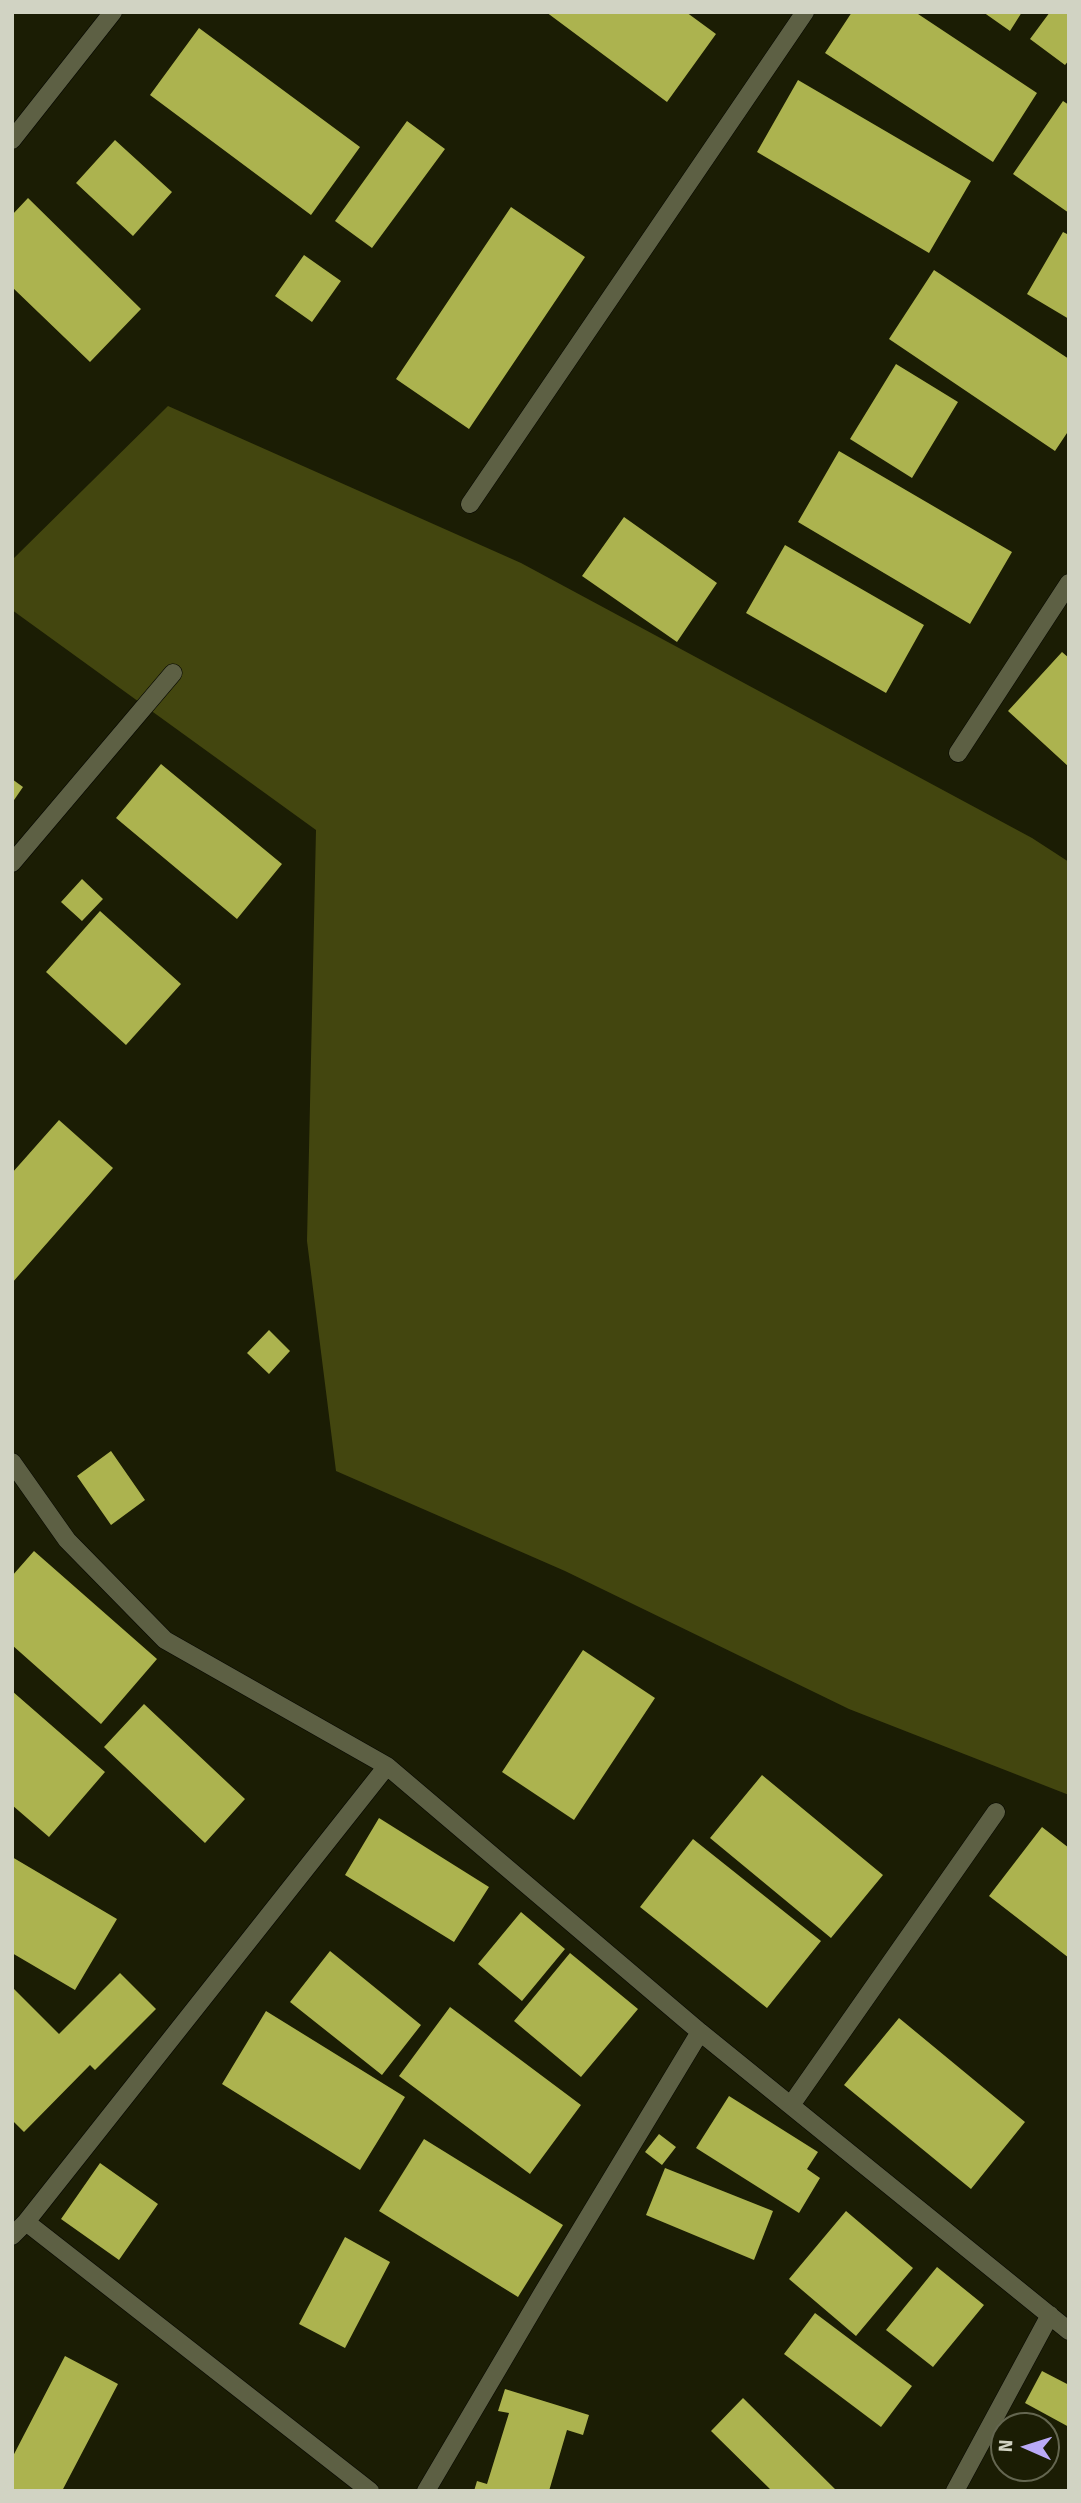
<!DOCTYPE html>
<html>
<head>
<meta charset="utf-8">
<style>
  body { margin:0 }
  #map { position:relative; width:1081px; height:2503px; overflow:hidden; background:#1b1d04; font-family:"Fira Sans",sans-serif }
  canvas { display:block }
  .frame { position:absolute; inset:0; border:14px solid #d1d3c3; pointer-events:none }
  .north { position:absolute; left:990px; top:2412px; width:70px; height:70px; box-sizing:border-box; background:#1b1d04; border:2px solid #646650; border-radius:50%; rotate:273deg; font-size:19px; font-weight:700; line-height:28px; text-align:center; color:#d1d3c3 }
  .north::after { content:''; display:block; margin:auto; width:24px; height:32px; background:#baaaf7; clip-path:polygon(50% 0,100% 100%,50% 72%,0 100%) }
</style>
</head>
<body>
<div id="map">
<canvas width="1081" height="2503"></canvas>
<div class="frame"></div>
<div class="north">N</div>
</div>
<script>
const c = document.querySelector('canvas').getContext('2d');
c.lineJoin = 'round';
function fillPath(path, color) { c.fillStyle = color; c.fill(path, 'evenodd'); }
function strokePath(path, color, width, dash) { c.strokeStyle = color; c.lineWidth = width; c.lineCap = dash ? 'butt' : 'round'; c.setLineDash(dash || []); c.stroke(path); }
const forest = new Path2D(`
  M168,406l353,157 511,275 37,24v933l-220,-86 -284,-138 -229,-100 -29,-230 9,-411 -304,-220v-50z`);
const building = new Path2D(`
  M546,12h140l30,22 -49,68z
  M852,12h63l122,81 -44,69 -168,-109z
  M983,12h39l-12,19z
  M1050,12h19v48l-4,5 -35,-26z
  M199,28l161,119 -49,68 -161,-120z
  M798,80l173,101 -42,72 -172,-101z
  M1063,101l6,4v108l-56,-39z
  M407,121l38,28 -73,99 -37,-27z
  M115,140l57,52 -39,44 -57,-53z
  M28,198l113,111 -51,53 -78,-75v-72z
  M511,207l74,50 -116,172 -73,-50z
  M1063,232l6,3v84l-42,-25z
  M304,255l37,26 -29,41 -37,-26z
  M934,270l135,89v71l-14,21 -166,-112z
  M896,364l62,38 -46,76 -62,-39z
  M839,451l173,101 -42,72 -172,-102z
  M624,517l93,66 -40,59 -95,-66z
  M785,545l139,80 -38,68 -140,-80z
  M1062,652l7,6v109l-61,-56z
  M161,764l121,100 -45,55 -121,-101z
  M12,779l11,8 -11,16z
  M82,879l21,20 -21,22 -21,-19z
  M100,911l81,73 -55,61 -80,-73z
  M59,1120l54,48 -101,115v-110z
  M269,1330l21,21 -21,23 -22,-21z
  M111,1451l34,49 -34,25 -34,-49z
  M34,1551l123,108 -56,65 -89,-79v-69z
  M583,1650l72,48 -81,122 -72,-48z
  M12,1691l93,81 -56,65 -37,-32z
  M144,1704l101,95 -40,44 -101,-96z
  M762,1775l121,100 -52,63 -121,-100z
  M379,1818l110,69 -35,55 -109,-67z
  M1042,1827l27,21v110l-80,-62z
  M693,1839l128,102 -54,67 -127,-101z
  M12,1857l105,62 -42,71 -63,-37z
  M521,1912l44,37 -43,52 -44,-37z
  M330,1951l91,74 -39,50 -92,-73z
  M570,1953l68,56 -57,68 -67,-56z
  M120,1973l36,36 -61,61 -5,-5 -66,67 -12,-12v-133l47,47z
  M450,2007l131,98 -51,69 -131,-98z
  M266,2011l139,86 -45,73 -138,-86z
  M899,2018l126,104 -54,67 -127,-104z
  M729,2096l89,56 -11,17 13,9 -21,35 -103,-65z
  M659,2134l17,13 -14,18 -17,-13z
  M424,2139l139,86 -45,72 -139,-86z
  M100,2163l58,41 -39,56 -58,-41z
  M665,2168l108,43 -19,49 -108,-45z
  M846,2211l67,57 -57,68 -67,-57z
  M345,2237l45,25 -45,86 -46,-24z
  M937,2267l47,38 -51,62 -47,-37z
  M815,2313l97,73 -31,41 -97,-73z
  M65,2356l53,28 -56,107h-50v-33z
  M1042,2371l27,14v42l-44,-24z
  M505,2389l84,26 -6,20 -16,-5 -18,61h-75l3,-10 10,3 22,-71 -11,-2z
  M743,2398l94,93h-65l-61,-60z
  M1018,2413l21,13h-29z`);
const minor = new Path2D(`
  M12,140l101,-128
  M470,504l335,-492
  M958,753l111,-170
  M12,863l161,-190
  M12,1462l55,78 98,100 222,126 313,266 369,299
  M791,2105l205,-293
  M26,2222l344,269
  M12,2236l14,-14 361,-456
  M426,2491l116,-197 158,-262
  M955,2491l95,-176`);
fillPath(forest, '#43460f');
fillPath(building, '#acb34f');
strokePath(minor, '#060700', 19);
strokePath(minor, '#5d6044', 18);
</script>
</body>
</html>
